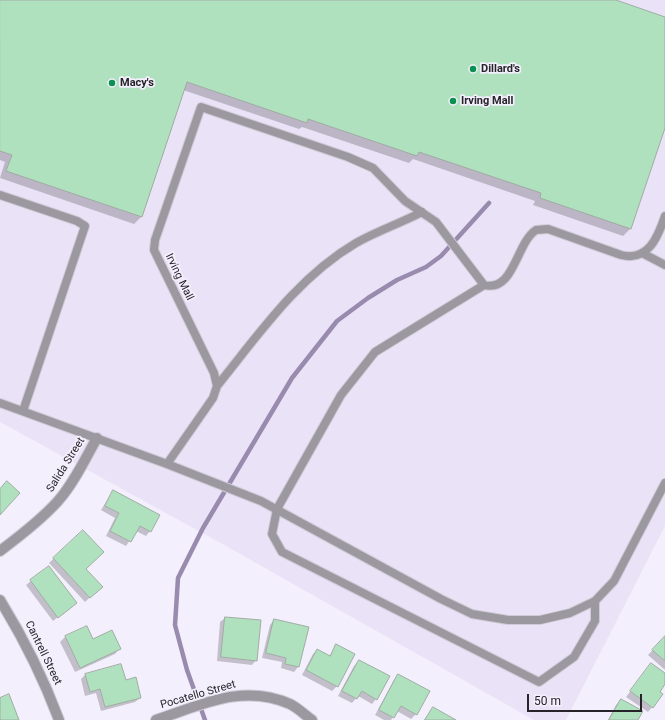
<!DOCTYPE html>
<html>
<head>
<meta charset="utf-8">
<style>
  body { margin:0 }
  #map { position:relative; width:665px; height:720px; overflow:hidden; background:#f4effd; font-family:Roboto,sans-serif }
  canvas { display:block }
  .scale { position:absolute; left:527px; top:694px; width:115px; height:18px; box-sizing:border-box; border:2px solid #262429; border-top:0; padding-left:5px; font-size:12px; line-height:14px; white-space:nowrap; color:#262429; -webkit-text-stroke:3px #f4effd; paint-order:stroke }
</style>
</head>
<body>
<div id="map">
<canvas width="665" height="720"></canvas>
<div class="scale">50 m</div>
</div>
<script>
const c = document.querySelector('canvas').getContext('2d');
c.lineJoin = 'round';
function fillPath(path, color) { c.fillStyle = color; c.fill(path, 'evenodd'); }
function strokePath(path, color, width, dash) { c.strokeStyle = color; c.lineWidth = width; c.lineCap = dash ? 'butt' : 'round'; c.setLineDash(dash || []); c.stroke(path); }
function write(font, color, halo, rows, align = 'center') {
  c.font = font + ' Roboto,sans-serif'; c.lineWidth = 3.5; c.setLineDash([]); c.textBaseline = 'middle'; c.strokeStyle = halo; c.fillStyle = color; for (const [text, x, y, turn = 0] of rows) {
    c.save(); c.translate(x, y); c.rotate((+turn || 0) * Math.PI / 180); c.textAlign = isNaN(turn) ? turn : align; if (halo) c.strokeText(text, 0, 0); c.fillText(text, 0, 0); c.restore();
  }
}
const built = new Path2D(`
  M0,0h665v526l-99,194h-32l-308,-174 -226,-124z`);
const shadow = new Path2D(`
  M0,0h613l52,18v107l-35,104 -7,7 -90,-31 2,-4 -122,-42 -4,4 -107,-36 -3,2 -116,-39 -42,127 -7,7 -134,-46 5,-16 -5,-2z
  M113,491l37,40 -4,5 -10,-5 -10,15 -20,-10 9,-18 -14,-8z
  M83,531l2,38 12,22 -12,11 -36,-39z
  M48,567l28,36 -23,18 -27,-36z
  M225,618l35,3 -4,39 -4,5 -35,-4 3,-39z
  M274,620l24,47 -4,5 -13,-4 1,-6 -20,-4 8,-33z
  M87,627l6,13 26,9 -4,5 -40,18 -15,-30 5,-5z
  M665,637v33l-17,-15z
  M337,645v41l-5,5 -30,-16 11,-21 4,-4 12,6z
  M359,661l17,38 -4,5 -14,-8 -6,7 -14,-7 16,-30z
  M651,664l14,11v8l-7,9 4,3 -14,17 -22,-15z
  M85,675l40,6 15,17 -5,4 -34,9 -5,-18 -11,3 -4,-17z
  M398,675l18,39 -5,5 -14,-8 -6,9h-7l-9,-5 19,-35z
  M621,700l16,20h-29l8,-15z
  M433,708l21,12h-30z`);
const stream = new Path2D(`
  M205,720l-18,-50 -12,-45 3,-47 25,-50 89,-150 45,-57 31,-23 29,-18 29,-13 15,-11 48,-53`);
const building = new Path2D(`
  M0,0h616l49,17v111l-34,101 -91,-31 1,-5 -122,-41 -2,4 -109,-37 -1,4 -120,-41 -45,135 -136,-46 6,-16 -12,-4z
  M7,481l13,12 -20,22v-26z
  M113,490l47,25 -9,17 -11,-6 -9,16 -21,-11 9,-18 -14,-7z
  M83,530l21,22 -18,17 17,18 -13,11 -37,-40z
  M49,566l28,37 -19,15 -28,-38z
  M225,617l36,3 -4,41 -36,-4z
  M274,619l35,8 -10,40 -14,-3 1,-6 -20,-5z
  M87,626l6,13 19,-9 9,19 -41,19 -15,-32z
  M665,636v25l-13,-11z
  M336,644l19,10 -17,33 -32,-17 11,-21 13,7z
  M359,660l31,16 -13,24 -15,-9 -5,8 -15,-8z
  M651,663l14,10v11l-5,8 3,2 -10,14 -23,-17z
  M121,664l5,16 10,-3 5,21 -36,9 -5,-18 -10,3 -5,-18z
  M398,674l32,17 -13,24 -16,-9 -7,12 -15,-8z
  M9,694l10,26h-19v-22z
  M621,699l22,12 -5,9h-29z
  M433,707l23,13h-31z`);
const service = new Path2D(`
  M0,195l77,26 8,5 -62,185
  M642,253l23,12
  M484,285l-109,67 -34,43 -64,114 -5,25 10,18 257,130 35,-25 21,-36v-20
  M217,386c42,-52 81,-109 139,-143 21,-12 45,-20 66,-31
  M0,403l167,61 46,-66 4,-12 -3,-13 -60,-123 1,-10 46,-133 147,50 25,11 32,33 31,21 48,63c30,8 32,-42 52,-55l12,-1 73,26c27,7 37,-18 44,-39
  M167,464l94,37 180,98 31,15 36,6h32l30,-7 25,-12 19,-20 51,-98`);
const minor = new Path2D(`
  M0,551c20,-15 41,-31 58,-50 16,-18 27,-42 39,-63
  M0,600c24,39 43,77 59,120
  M156,720c45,-15 87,-37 134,-16 8,4 15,11 22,16`);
const markers = [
  [473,69,4,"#099150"],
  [112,83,4,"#099150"],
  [453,101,4,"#099150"]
];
const poiNames = [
  ["Dillard's",481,69],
  ["Macy's",120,83],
  ["Irving Mall",461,101]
];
const streetNames = [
  ["Irving Mall",179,277,64],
  ["Salida Street",66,465,-58],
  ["Cantrell Street",43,653,64],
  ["Pocatello Street",198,695,-16]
];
fillPath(built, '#eae3f7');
fillPath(shadow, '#0003');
strokePath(stream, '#998bae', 4.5);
fillPath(building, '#b0e1bf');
strokePath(building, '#a0aca3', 1);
strokePath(service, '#cfcad7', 10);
strokePath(minor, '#cfcad7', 12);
strokePath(service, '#9b999f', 8);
strokePath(minor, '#9b999f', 10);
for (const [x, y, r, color] of markers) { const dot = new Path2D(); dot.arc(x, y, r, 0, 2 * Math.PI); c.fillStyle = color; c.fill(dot); strokePath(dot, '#f4effd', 1.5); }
write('bold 11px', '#262429', '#f4effd', poiNames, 'left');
write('11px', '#262429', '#f4effd', streetNames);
</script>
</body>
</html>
